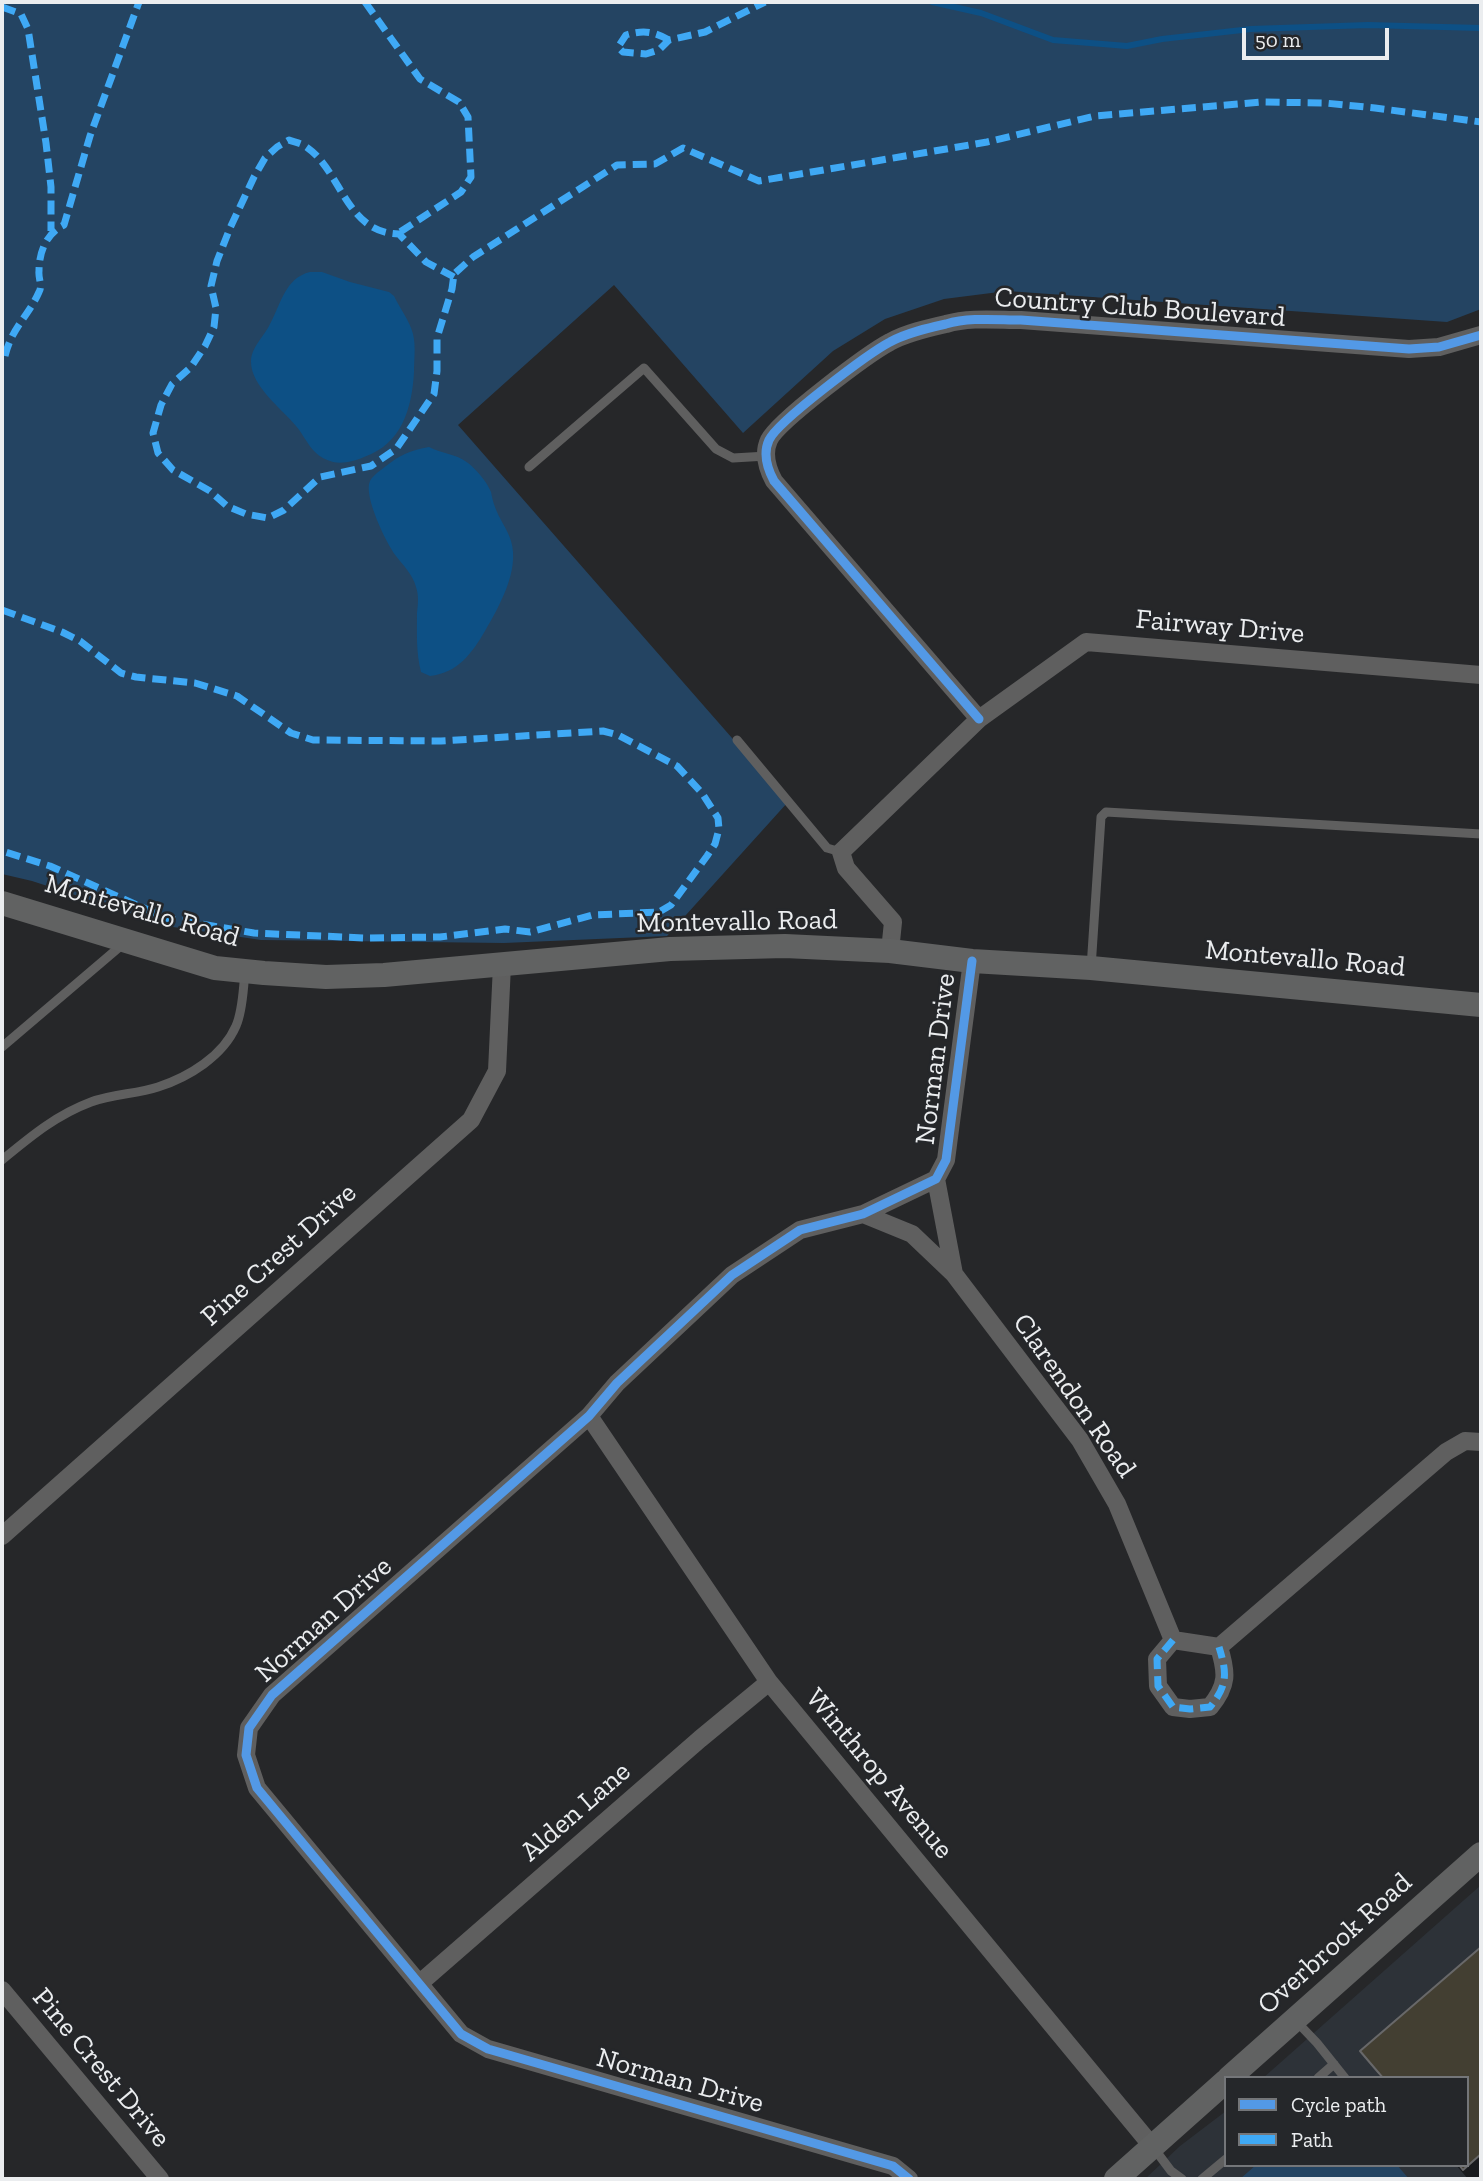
<!DOCTYPE html>
<html>
<head>
<meta charset="utf-8">
<style>
  body { margin:0 }
  #map { position:relative; width:1483px; height:2181px; overflow:hidden; background:#262729; font-family:"Zilla Slab",serif }
  canvas { display:block }
  .frame { position:absolute; inset:0; border:4px solid #ebedef; pointer-events:none }
  .legend { position:absolute; left:1224px; top:2076px; width:245px; height:91px; box-sizing:border-box; background:#25272a; border:2px solid #747679; margin:0; padding:9px 12px; list-style:none; font-size:21px; color:#ebedef }
  .legend li { display:flex; align-items:center; gap:14px; height:35px }
  .legend b { width:35px; border:2px solid #747679 }
  .scale { position:absolute; left:1242px; top:28px; width:147px; height:32px; box-sizing:border-box; border:4px solid #ebedef; border-top:0; padding-left:9px; font-size:21px; line-height:24px; white-space:nowrap; color:#ebedef; -webkit-text-stroke:5px #25272a; paint-order:stroke }
</style>
</head>
<body>
<div id="map">
<canvas width="1483" height="2181"></canvas>
<div class="frame"></div>
<ul class="legend">
<li><b style="height:9px;background:#5399e6"></b>Cycle path</li>
<li><b style="height:9px;background:#3fa9f5"></b>Path</li>
</ul>
<div class="scale">50 m</div>
</div>
<script>
const c = document.querySelector('canvas').getContext('2d');
c.lineJoin = 'round';
function fillPath(path, color) { c.fillStyle = color; c.fill(path, 'evenodd'); }
function strokePath(path, color, width, dash) { c.strokeStyle = color; c.lineWidth = width; c.lineCap = dash ? 'butt' : 'round'; c.setLineDash(dash || []); c.stroke(path); }
function write(font, color, halo, rows, align = 'center') {
  c.font = font + ' "Zilla Slab",serif'; c.lineWidth = 5; c.setLineDash([]); c.textBaseline = 'middle'; c.strokeStyle = halo; c.fillStyle = color; for (const [text, x, y, turn = 0] of rows) {
    c.save(); c.translate(x, y); c.rotate((+turn || 0) * Math.PI / 180); c.textAlign = isNaN(turn) ? turn : align; if (halo) c.strokeText(text, 0, 0); c.fillText(text, 0, 0); c.restore();
  }
}
const built = new Path2D(`
  M1481,1885v294h-336l35,-33 46,-35v54h241v-87h-204z`);
const green = new Path2D(`
  M2,2h1479v307l-34,13 -440,-31 -63,8 -59,20 -52,32 -90,82 -129,-148 -156,140 330,377 -121,134 -163,7 -243,-3 -88,-13 -141,-46 -30,-7z
  M1256,2165h141l12,14h-169z`);
const water = new Path2D(`
  M310,272h12l28,10 39,10 5,4c6,13 16,25 19,38 3,12 1,26 1,38 -2,36 -12,72 -50,85 -9,4 -21,7 -31,5 -7,-2 -13,-5 -18,-10 -8,-8 -12,-18 -19,-26 -14,-17 -45,-40 -45,-64 0,-15 13,-25 19,-38 11,-20 15,-46 40,-52z
  M429,447c13,7 26,6 39,16 8,6 19,19 23,29 1,5 2,10 4,15 4,12 12,21 16,34 9,29 -12,66 -26,90 -13,22 -27,42 -55,45l-9,-4c-5,-20 -4,-38 -4,-59 1,-9 2,-17 -1,-26 -3,-12 -13,-22 -20,-31 -10,-13 -33,-61 -26,-75 3,-6 11,-11 16,-15 14,-11 25,-16 43,-19z`);
const shadow = new Path2D(`
  M1481,1949v227l-3,3h-10l-12,-14h11v-87h-86l-19,-26z`);
const stream = new Path2D(`
  M932,2l49,11 72,27 74,6 35,-7 89,-10 117,-4 113,3`);
const building = new Path2D(`
  M1481,1947v207l-18,16 -4,-5h8v-87h-84l-23,-27z`);
const lane = new Path2D(`
  M529,467l115,-99 72,81 17,9 34,-2
  M737,740l90,108 14,4
  M1091,968l10,-151 5,-5 375,22
  M2,1047l121,-103
  M2,1160c28,-23 54,-45 89,-58 21,-8 46,-8 67,-15 31,-10 65,-31 78,-61 7,-16 7,-37 9,-53
  M1296,2021l21,22 28,35
  M1318,2078l16,-14
  M1153,2147l18,24 11,8
  M1202,2179l24,-20`);
const street = new Path2D(`
  M979,719l-205,-238c-7,-13 -11,-28 -5,-41 9,-19 100,-87 121,-98 16,-9 38,-14 56,-18 24,-7 51,-4 75,-4l388,29 30,-2 42,-12
  M890,951l3,-29 -47,-54 -5,-16 138,-133 107,-77 395,33
  M936,1179l18,95 126,166 37,64 56,136
  M863,1214l49,20 42,40
  M589,1416l180,266 383,464
  M2,1536l469,-416 26,-49 5,-106
  M1173,1640l46,7 227,-195 19,-11 16,1
  M1173,1640l-16,19 1,27 15,21 17,2 20,-2c18,-22 17,-34 9,-60
  M420,1983l280,-244 69,-57
  M2,1990l158,189
  M909,2179l-16,-13 -405,-117 -27,-15 -204,-246 -11,-33 3,-27 23,-33 317,-279 28,-33 115,-108 68,-45 63,-16 73,-35 10,-19 26,-199`);
const secondary = new Path2D(`
  M2,903l213,65 49,5 62,4 58,-2 286,-26 115,-3 105,5 82,10 119,7 390,37
  M1229,2078l252,-224
  M1116,2179l110,-98`);
const quiet = new Path2D(`
  M365,2l55,77 39,23 9,15 3,60 -10,15 -64,42
  M2,7l19,7 7,15 18,114 5,44v44
  M669,40c-16,-9 -26,-10 -43,-5l-8,12 5,5 23,2 13,-4 10,-10 36,-8 60,-30
  M454,277l-28,-15 -27,-28c-54,-1 -57,-64 -94,-88 -5,-3 -11,-4 -16,-6l-12,7 -12,11 -11,19 -24,51 -13,33 -6,25 5,22 -2,19 -9,19 -14,21 -19,17 -11,21 -8,28 5,20 15,17 37,21 17,15 19,8 22,4 16,-8 36,-33 51,-11 25,-17 38,-55 3,-23v-33l15,-49 2,-15 19,-17 144,-92 38,-1 28,-16 76,33 228,-39 108,-26 167,-14 63,1 50,5 106,14
  M5,356c7,-29 23,-39 34,-64 4,-7 -1,-13 0,-21 0,-20 8,-38 25,-46l26,-89 49,-134
  M2,610l60,22 18,9 41,32 15,4 59,6 42,13 54,37 22,7 128,1 162,-10 15,4 59,31 25,27 16,25 1,11 -4,15 -8,12 -36,49 -12,7 -66,3 -63,17 -25,-3 -65,8 -75,1 -111,-5 -88,-15 -116,-52 -48,-15
  M1173,1640l-16,19 1,27 15,21 17,2 20,-2c18,-22 17,-34 9,-60`);
const cycleway = new Path2D(`
  M979,719l-205,-238c-7,-13 -11,-28 -5,-41 9,-19 100,-87 121,-98 16,-9 38,-14 56,-18 24,-7 51,-4 75,-4l388,29 30,-2 42,-12
  M909,2179l-16,-13 -405,-117 -27,-15 -204,-246 -11,-33 3,-27 23,-33 317,-279 28,-33 115,-108 68,-45 63,-16 73,-35 10,-19 26,-199`);
const streetNames = [
  ["Country Club Boulevard",1140,308,4],
  ["Fairway Drive",1220,627,5],
  ["Montevallo Road",142,911,16],
  ["Montevallo Road",737,922,-1],
  ["Montevallo Road",1305,959,5],
  ["Norman Drive",936,1059,-83],
  ["Pine Crest Drive",279,1255,-42],
  ["Clarendon Road",1074,1396,55],
  ["Norman Drive",324,1620,-42],
  ["Winthrop Avenue",879,1774,50],
  ["Alden Lane",576,1812,-41],
  ["Overbrook Road",1335,1944,-42],
  ["Pine Crest Drive",101,2068,50],
  ["Norman Drive",680,2081,16]
];
fillPath(built, '#2d3238');
fillPath(green, '#244462');
fillPath(water, '#0d5085');
fillPath(shadow, '#0007');
strokePath(stream, '#0d5085', 6);
fillPath(building, '#433f32');
strokePath(building, '#686869', 2);
strokePath(lane, '#5f5f5f', 9);
strokePath(street, '#5f5f5f', 18);
strokePath(secondary, '#616262', 24);
strokePath(quiet, '#3fa9f5', 7, [14, 7]);
strokePath(cycleway, '#5399e6', 9);
write('28px', '#ebedef', '#25272a', streetNames);
</script>
</body>
</html>
